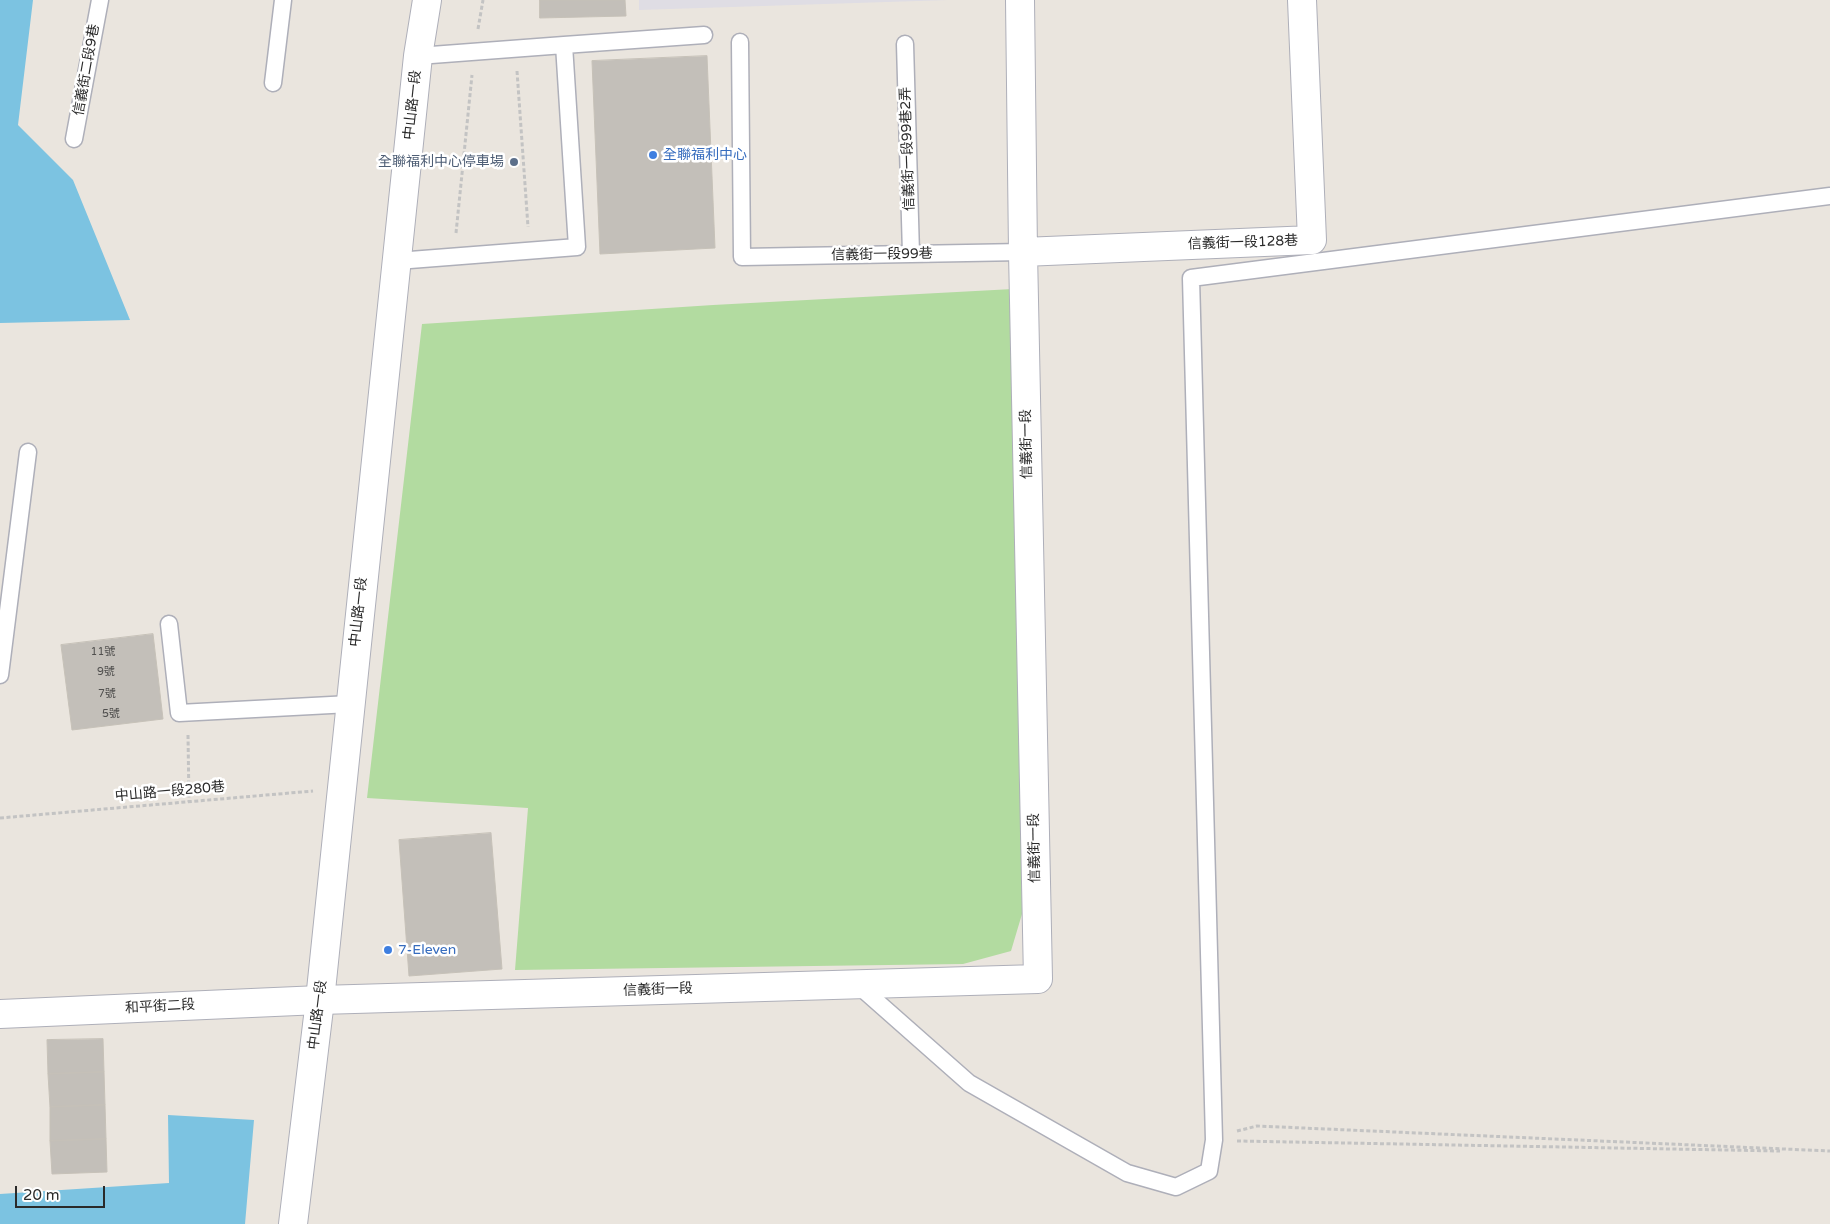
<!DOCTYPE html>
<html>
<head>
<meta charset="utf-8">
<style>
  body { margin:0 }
  #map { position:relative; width:1830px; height:1224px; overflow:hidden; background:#eae5de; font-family:"Varela Round",sans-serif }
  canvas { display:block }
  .scale { position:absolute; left:15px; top:1186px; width:90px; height:22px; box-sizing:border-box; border:2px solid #2a2a2a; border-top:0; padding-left:6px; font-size:15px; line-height:18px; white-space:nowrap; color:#2a2a2a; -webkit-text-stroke:4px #fff; paint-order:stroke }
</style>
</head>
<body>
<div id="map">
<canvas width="1830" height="1224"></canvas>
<div class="scale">20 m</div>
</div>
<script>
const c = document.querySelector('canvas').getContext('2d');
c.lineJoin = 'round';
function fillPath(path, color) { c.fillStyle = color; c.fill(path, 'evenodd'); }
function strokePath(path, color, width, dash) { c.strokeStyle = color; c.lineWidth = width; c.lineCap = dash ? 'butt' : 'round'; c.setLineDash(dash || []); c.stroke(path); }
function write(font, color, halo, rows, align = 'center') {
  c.font = font + ' "Varela Round","Noto Sans TC",sans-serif'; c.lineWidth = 5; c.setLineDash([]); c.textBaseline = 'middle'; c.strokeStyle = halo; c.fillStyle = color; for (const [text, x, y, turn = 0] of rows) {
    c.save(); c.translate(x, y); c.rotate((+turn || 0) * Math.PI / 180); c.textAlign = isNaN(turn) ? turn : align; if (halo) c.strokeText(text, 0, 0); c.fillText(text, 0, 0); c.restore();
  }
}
const industrial = new Path2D(`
  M639,0h310l-310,10z`);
const green = new Path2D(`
  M1013,289l9,625 -11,37 -48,13 -448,6 13,-162 -161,-10 55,-474 291,-19z`);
const water = new Path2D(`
  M0,0h33l-15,125 55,55 57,140 -130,3z
  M168,1115l86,5 -9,104h-245v-30l169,-11z`);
const building = new Path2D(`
  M540,0h85l1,16 -86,2z
  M707,56l8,192 -115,6 -8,-193z
  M153,634l10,85 -91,11 -11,-85z
  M491,833l11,136 -93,7 -10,-136z
  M103,1039l1,33 -56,2 -1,-34z
  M104,1072l1,33 -55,2 -2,-33z
  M105,1105l1,34 -56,2v-34z
  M106,1139l1,33 -55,2 -2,-33z`);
const path = new Path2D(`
  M478,29l5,-29
  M517,71l11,156
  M456,233l16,-158
  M188,735l1,67
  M0,818l313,-27
  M1237,1131l20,-5 573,25
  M1237,1141l543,10`);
const service = new Path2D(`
  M740,42l2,215 281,-5
  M905,44l6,210
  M564,45l140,-10
  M273,83l10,-83
  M74,139l26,-139
  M397,261l180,-14 -13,-202 -146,11
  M169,624l10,89 171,-9
  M0,675l28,-223
  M858,985l111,98 158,90 49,14 33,-16 5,-31 -23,-862 639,-82`);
const minor = new Path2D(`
  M1023,252l289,-12 -10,-240
  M0,1014l320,-14 718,-21 -15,-727 -3,-252`);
const secondary = new Path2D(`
  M293,1224l27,-224 98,-944 9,-56`);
const markers = [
  [653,155,5,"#3f7fe0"],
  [514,162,5,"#5c6f8a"],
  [388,950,5,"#3f7fe0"]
];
const numberNames = [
  ["11號",103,652],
  ["9號",106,672],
  ["7號",107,694],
  ["5號",111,714]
];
const streetNames = [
  ["信義街二段9巷",87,70,-80],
  ["中山路一段",413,105,-84],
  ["信義街一段99巷2弄",908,149,-92],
  ["信義街一段128巷",1243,243,-2],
  ["信義街一段99巷",882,255,-1],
  ["信義街一段",1027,444,-91],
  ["中山路一段",359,612,-84],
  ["中山路一段280巷",170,792,-5],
  ["信義街一段",1035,848,-91],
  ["信義街一段",658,990,-2],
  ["和平街二段",160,1007,-3],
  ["中山路一段",318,1015,-83]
];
const shopNames = [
  ["全聯福利中心",663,155],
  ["7-Eleven",398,950]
];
const serviceNames = [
  ["全聯福利中心停車場",504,162]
];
fillPath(industrial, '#dfdde4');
fillPath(green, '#b2dba0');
fillPath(water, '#7cc3e1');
fillPath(building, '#c3bfb9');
strokePath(building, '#c6c1b8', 1);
strokePath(service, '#aeafb9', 19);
strokePath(minor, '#aeafb9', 30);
strokePath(secondary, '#aeafb9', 30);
strokePath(path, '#c3c3c3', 3, [4, 2.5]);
strokePath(service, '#fff', 16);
strokePath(minor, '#fff', 28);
strokePath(secondary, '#fff', 28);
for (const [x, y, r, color] of markers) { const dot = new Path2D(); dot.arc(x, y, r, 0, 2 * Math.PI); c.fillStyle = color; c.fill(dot); strokePath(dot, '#fff', 2); }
write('11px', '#504f4e', null, numberNames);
write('14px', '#2a2a2a', '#fff', streetNames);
write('14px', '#366cbe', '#fff', shopNames, 'left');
write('14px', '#4e5e75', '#fff', serviceNames, 'right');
</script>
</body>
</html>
